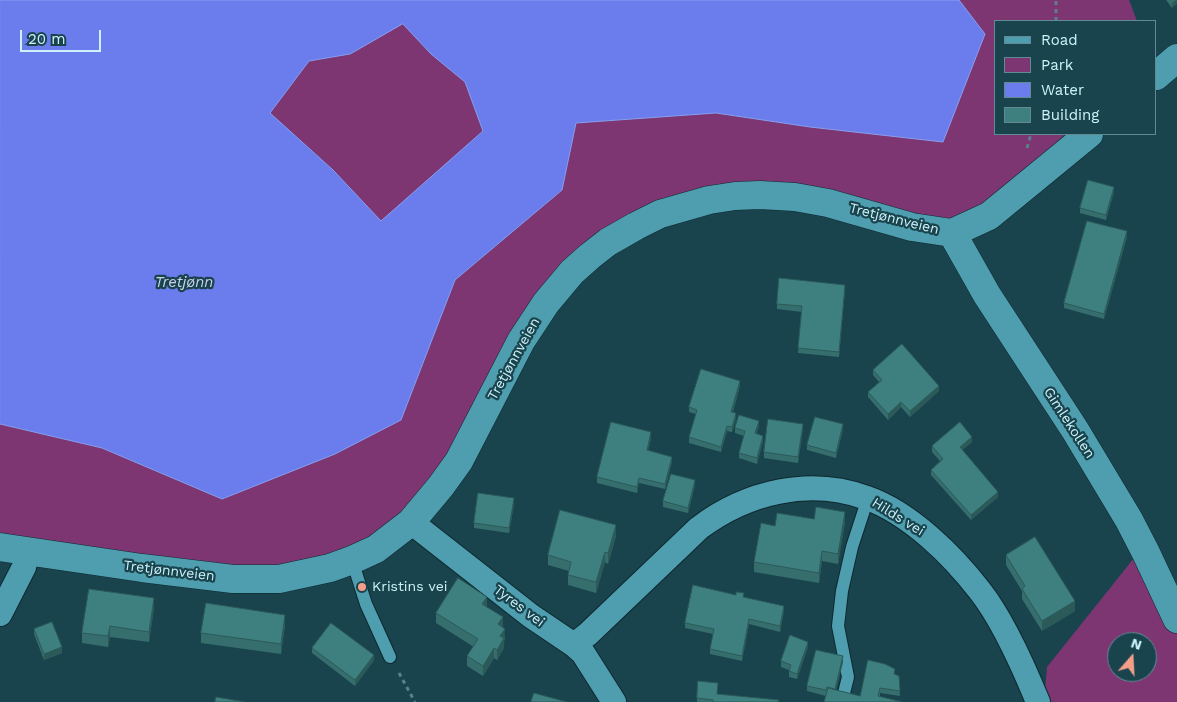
<!DOCTYPE html>
<html>
<head>
<meta charset="utf-8">
<style>
  body { margin:0 }
  #map { position:relative; width:1177px; height:702px; overflow:hidden; background:#19444d; font-family:"Work Sans",sans-serif }
  canvas { display:block }
  .legend { position:absolute; left:994px; top:20px; width:162px; height:115px; box-sizing:border-box; background:#19444d; border:1px solid #618a93; margin:0; padding:6px 9px; list-style:none; font-size:15px; color:#ccf2fb }
  .legend li { display:flex; align-items:center; gap:10px; height:25px }
  .legend b { width:25px; border:1px solid #618a93 }
  .north { position:absolute; left:1107px; top:632px; width:50px; height:50px; box-sizing:border-box; background:#19444d; border:1px solid #618a93; border-radius:50%; rotate:19deg; font-size:14px; font-weight:700; line-height:20px; text-align:center; color:#ccf2fb }
  .north::after { content:''; display:block; margin:auto; width:18px; height:22px; background:#f49e89; clip-path:polygon(50% 0,100% 100%,50% 72%,0 100%) }
  .scale { position:absolute; left:20px; top:30px; width:81px; height:22px; box-sizing:border-box; border:2px solid #ccf2fb; border-top:0; padding-left:6px; font-size:15px; line-height:18px; white-space:nowrap; color:#ccf2fb; -webkit-text-stroke:4px #19444d; paint-order:stroke }
</style>
</head>
<body>
<div id="map">
<canvas width="1177" height="702"></canvas>
<ul class="legend">
<li><b style="height:6px;background:#4e9eaf"></b>Road</li>
<li><b style="height:14px;background:#7d3671"></b>Park</li>
<li><b style="height:14px;background:#6b7cec"></b>Water</li>
<li><b style="height:14px;background:#3e807f"></b>Building</li>
</ul>
<div class="north">N</div>
<div class="scale">20 m</div>
</div>
<script>
const c = document.querySelector('canvas').getContext('2d');
c.lineJoin = 'round';
function fillPath(path, color) { c.fillStyle = color; c.fill(path, 'evenodd'); }
function strokePath(path, color, width, dash) { c.strokeStyle = color; c.lineWidth = width; c.lineCap = dash ? 'butt' : 'round'; c.setLineDash(dash || []); c.stroke(path); }
function write(font, color, halo, rows, align = 'center') {
  c.font = font + ' "Work Sans",sans-serif'; c.lineWidth = 4.5; c.setLineDash([]); c.textBaseline = 'middle'; c.strokeStyle = halo; c.fillStyle = color; for (const [text, x, y, turn = 0] of rows) {
    c.save(); c.translate(x, y); c.rotate((+turn || 0) * Math.PI / 180); c.textAlign = isNaN(turn) ? turn : align; if (halo) c.strokeText(text, 0, 0); c.fillText(text, 0, 0); c.restore();
  }
}
const green = new Path2D(`
  M959,0h170l8,21h-141v113h69l-93,98 -237,-48 -138,57 -169,266 -87,69 -341,-29v-123l102,24 120,51 179,-79 54,-140 107,-90 14,-67 140,-10 94,14 175,-93z
  M403,23l28,31 34,28 18,49 -102,91 -48,-52 -63,-57 39,-52 41,-7z
  M1142,548l35,69v85h-133l3,-35zM1117,642h30v30h-30z`);
const water = new Path2D(`
  M0,0h959l26,34 -42,108 -133,-15 -94,-14 -140,10 -14,67 -107,90 -54,140 -66,34 -113,45 -120,-51 -102,-24zM403,24l28,30 34,28 18,49 -102,90 -48,-51 -63,-57 39,-52 41,-7z`);
const path = new Path2D(`
  M1056,21v-21
  M1027,148l4,-14
  M399,673l16,29`);
const service = new Path2D(`
  M352,560l14,44 24,53
  M844,693l4,-16 -10,-51 4,-35 10,-44 16,-49`);
const minor = new Path2D(`
  M411,522l120,94 43,29 9,8 31,49
  M0,614l24,-47 4,-16
  M574,645l14,-11 111,-106c48,-36 110,-51 168,-30 43,15 86,58 113,93 23,29 44,77 58,111`);
const tertiary = new Path2D(`
  M1156,76l21,-18
  M952,233l35,62 88,135 54,90 17,33 31,66
  M0,547l142,21 91,11h46l51,-11 22,-8 24,-11 35,-27 30,-36 18,-25 62,-120 25,-38 26,-31 18,-16 18,-14 28,-16 24,-12 49,-14 26,-4 25,-1 35,2 33,6 84,24 40,6 37,-17 100,-82`);
const wall = new Path2D(`
  M1166,0h11l-5,8z
  M1114,192l-8,28 -26,-7v-5z
  M1127,237l-23,82 -40,-11v-5z
  M845,290l-6,67 -41,-4 4,-41 -25,-3v-5z
  M873,370l66,21 -29,26 -9,-10 -13,13 -20,-23v-5l11,-10 -6,-7z
  M740,386l-7,26 3,6 -4,14 -5,-1 -6,21 -32,-9v-6l7,-23 -7,-2v-5z
  M759,426l-3,8 7,7 -6,23 -18,-6v-5l5,-17 -9,-3v-5z
  M803,429l-5,34 -34,-5v-6z
  M843,429l-7,29 -29,-8v-5z
  M651,438l-3,13 24,11 -7,27 -26,-6 -2,10 -40,-10v-6z
  M972,442l-10,8 36,47 -27,23 -40,-45v-5l9,-9 -8,-9v-6z
  M695,485l-7,28 -25,-6v-6z
  M514,504l-5,29 -35,-5v-5z
  M814,519l31,3 -7,42 -16,-3 -3,22 -65,-11v-10l21,-36z
  M616,536l-8,28 -3,-2 -9,31 -28,-8v-10l1,-4 -21,-6v-10z
  M1006,555l69,56 -33,20 -20,-32v-8l-16,-26z
  M744,597l40,14 -4,21 -31,-8 -7,37 -32,-7v-5l3,-15 -28,-6v-5z
  M487,607l16,20 2,12 -1,1v8l-7,12 -3,-2 -11,18 -16,-10v-10l7,-9 -38,-24v-10z
  M154,608l-5,34 -39,-5 -2,10 -26,-4v-10z
  M285,625l-4,29 -80,-11v-10z
  M34,629l28,24 -18,7 -10,-26z
  M808,647l-11,32 -8,-2v-7l-8,-3v-6z
  M312,648l62,12 -19,26 -43,-33z
  M843,662l-7,28 24,6 35,-21 4,1 1,20 -20,-3v3h-54l-19,-5v-5z
  M718,694l61,8h-82v-4z`);
const shadedWall = new Path2D(`
  M1176,0h1v4l-5,4v-5z
  M1114,187v5l-8,28v-5z
  M1127,231v6l-23,82v-5z
  M845,285v5l-6,67v-5z
  M740,381v5l-9,31v-5z
  M939,386v5l-29,26v-6z
  M901,402v5l-13,13v-6z
  M736,413v5l-4,14v-5z
  M759,421v5l-4,13v-6z
  M803,424v5l-5,34v-6z
  M843,424v5l-7,29v-5z
  M727,426v5l-6,21v-5z
  M651,432v6l-4,18v-6z
  M763,436v5l-6,23v-6z
  M972,437v5l-12,10v-5z
  M672,457v5l-7,27v-5z
  M639,478v5l-2,10v-6z
  M695,480v5l-7,28v-5z
  M998,492v5l-27,23v-5z
  M514,498v6l-5,29v-5z
  M845,512v10l-7,42v-10z
  M616,525v11l-8,28v-11z
  M822,551v10l-3,22v-10z
  M605,552v10l-9,31v-11z
  M487,597v10l-5,-3z
  M154,598v10l-5,34v-10z
  M1075,601v10l-33,20v-10z
  M784,606v5l-4,21v-6z
  M285,615v10l-4,29v-10z
  M503,617v10l-5,-3z
  M749,619v5l-7,37v-5z
  M110,626v11l-2,10v-11z
  M505,629l-1,19 -7,12v-10l3,-14z
  M808,642v5l-11,32v-5z
  M62,647v6l-18,7v-6z
  M494,648v10l-11,18v-10z
  M374,655v5l-19,26v-6z
  M843,656v6l-8,32v-5z`);
const building = new Path2D(`
  M1088,180l26,7 -8,28 -26,-7z
  M1087,221l40,10 -23,83 -40,-11z
  M779,278l66,7 -6,67 -41,-4 4,-42 -25,-2z
  M902,344l37,42 -29,25 -9,-9 -13,12 -20,-22 14,-12 -9,-10z
  M701,369l39,12 -9,31 5,1 -4,14 -5,-1 -6,21 -32,-10 8,-27 -8,-3z
  M739,415l20,6 -4,12 8,3 -6,22 -18,-5 6,-22 -10,-3z
  M815,417l28,7 -7,29 -29,-8z
  M768,419l35,5 -5,33 -34,-5z
  M611,422l40,10 -4,18 25,7 -7,27 -26,-6 -2,9 -40,-10z
  M960,422l12,15 -12,10 38,45 -27,23 -40,-45 12,-11 -11,-13z
  M671,474l24,6 -7,28 -25,-7z
  M478,493l36,5 -5,30 -35,-5z
  M816,507l29,5 -7,42 -16,-3 -3,22 -65,-11 7,-39 14,3 2,-13 37,6z
  M560,510l56,15 -8,28 -3,-1 -9,30 -28,-7 3,-13 -23,-7z
  M1035,537l40,64 -33,20 -20,-32 3,-3 -19,-31z
  M458,578l29,19 -5,7 21,13 -5,7 7,5 -5,7 4,2 -7,12 -3,-2 -11,18 -16,-10 11,-17 -42,-26z
  M693,585l43,10v-3l8,1 -1,4 41,9 -4,20 -31,-7 -7,37 -32,-7 4,-20 -29,-6z
  M89,589l65,9 -5,34 -39,-6 -2,10 -26,-3z
  M206,603l79,12 -4,29 -80,-11z
  M52,622l10,25 -18,7 -10,-25z
  M331,623l43,32 -19,25 -43,-32z
  M790,635l18,7 -11,32 -8,-3 2,-6 -10,-4z
  M816,650l27,6 -8,33 -8,-2 -1,3 -19,-4z
  M868,660l17,4 10,5 -1,5 5,2 1,15 -20,-3 -2,8 24,6h-78l4,-14 32,8z
  M698,681l20,2 -1,11 62,6 -1,2h-65v-2l-16,-2z
  M534,693l33,9h-36z
  M216,697l29,5h-30z`);
const markers = [
  [362,587,5,"#f49e89"]
];
const streetNames = [
  ["Tretjønnveien",894,219,14],
  ["Tretjønnveien",514,359,-61],
  ["Gimlekollen",1069,423,57],
  ["Hilds vei",898,517,32],
  ["Tretjønnveien",169,571,7],
  ["Tyres vei",519,606,37]
];
const poiNames = [
  ["Kristins vei",372,587]
];
const waterNames = [
  ["Tretjønn",184,283]
];
fillPath(green, '#7d3671');
fillPath(water, '#6b7cec');
strokePath(water, '#889ff0', 1);
strokePath(service, '#0f282e', 14);
strokePath(minor, '#0f282e', 26);
strokePath(tertiary, '#0f282e', 29);
strokePath(path, '#58818a', 3, [4, 4]);
strokePath(service, '#4e9eaf', 12);
strokePath(minor, '#4e9eaf', 24);
strokePath(tertiary, '#4e9eaf', 28);
fillPath(wall, '#356e6d');
fillPath(shadedWall, '#2b5a59');
fillPath(building, '#3e807f');
strokePath(building, '#2b5a59', 1);
for (const [x, y, r, color] of markers) { const dot = new Path2D(); dot.arc(x, y, r, 0, 2 * Math.PI); c.fillStyle = color; c.fill(dot); strokePath(dot, '#19444d', 2); }
write('14px', '#ccf2fb', '#19444d', streetNames);
write('14px', '#ccf2fb', '#19444d', poiNames, 'left');
write('italic 15px', '#cbd2ee', '#19444d', waterNames);
</script>
</body>
</html>
